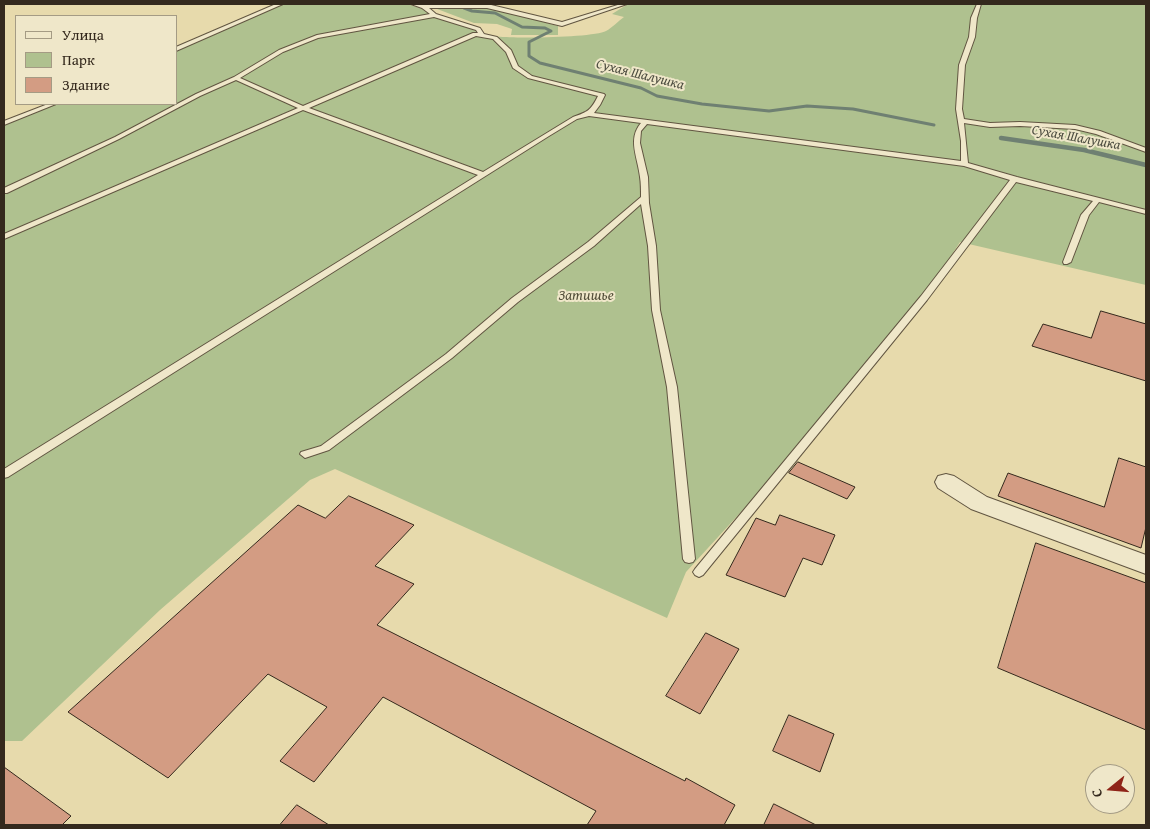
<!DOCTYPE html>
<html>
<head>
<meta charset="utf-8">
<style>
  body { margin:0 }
  #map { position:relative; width:1150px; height:829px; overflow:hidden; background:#e7daac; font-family:"Gentium Book Plus",serif }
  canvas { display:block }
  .frame { position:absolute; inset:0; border:5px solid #34291d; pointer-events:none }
  .legend { position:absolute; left:15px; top:15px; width:162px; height:90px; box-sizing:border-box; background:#efe7c9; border:1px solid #a49b84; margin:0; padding:6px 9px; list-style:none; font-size:15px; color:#34291d }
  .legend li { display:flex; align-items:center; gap:10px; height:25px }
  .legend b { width:25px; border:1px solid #a49b84 }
  .north { position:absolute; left:1085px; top:764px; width:50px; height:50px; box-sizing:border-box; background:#efe7c9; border:1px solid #a49b84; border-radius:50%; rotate:253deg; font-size:14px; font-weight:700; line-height:20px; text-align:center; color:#34291d }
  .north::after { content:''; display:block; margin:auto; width:18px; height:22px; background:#8f2418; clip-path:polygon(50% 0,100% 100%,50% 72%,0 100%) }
</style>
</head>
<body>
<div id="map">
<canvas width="1150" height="829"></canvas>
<div class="frame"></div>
<ul class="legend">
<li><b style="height:6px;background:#efe7c9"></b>Улица</li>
<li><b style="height:14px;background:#afc18f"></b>Парк</li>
<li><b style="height:14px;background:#d39c83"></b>Здание</li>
</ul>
<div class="north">С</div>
</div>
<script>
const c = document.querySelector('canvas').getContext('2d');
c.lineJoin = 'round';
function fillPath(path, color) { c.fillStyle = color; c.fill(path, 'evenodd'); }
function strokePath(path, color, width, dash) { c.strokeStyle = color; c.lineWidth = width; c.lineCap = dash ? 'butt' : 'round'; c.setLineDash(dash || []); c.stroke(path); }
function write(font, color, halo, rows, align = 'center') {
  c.font = font + ' "Gentium Book Plus",serif'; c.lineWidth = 4; c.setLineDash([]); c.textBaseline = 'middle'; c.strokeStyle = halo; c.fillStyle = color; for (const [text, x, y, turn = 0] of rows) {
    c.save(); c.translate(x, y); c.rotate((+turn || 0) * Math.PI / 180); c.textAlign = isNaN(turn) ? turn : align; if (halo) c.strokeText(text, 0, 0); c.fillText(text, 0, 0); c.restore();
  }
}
const green = new Path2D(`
  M279,4h129l69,24c1,1 5,5 6,6 13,6 110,4 123,-3 6,-3 12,-10 18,-14l-12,-3 16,-10h518v281l-186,-43 -36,56 -162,191 -76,83 -19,46 -332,-149 -25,11 -150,130 -138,131h-18v-620l44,-17h128v-56z
  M424,4h51l83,22v9h-47l1,-6 -15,-5 -23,-1z`);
const streamFar1 = new Path2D(`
  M464,8l8,3 23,2 27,14 23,1 6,3 -22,11v14l11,7 101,25 16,8 45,8 67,7 38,-5 46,3 81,16`);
const stream = new Path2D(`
  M1001,138l83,12 62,15`);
const building = new Path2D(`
  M1101,311l45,13v57l-114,-35 11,-22 48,14z
  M1119,458l27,9v60l-5,21 -143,-52 10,-23 96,34z
  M798,462l57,25 -8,12 -58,-26z
  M349,496l65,29 -39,41 39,18 -37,41 308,156 1,-3 49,27 -11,20h-137l9,-14 -213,-114 -69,85 -34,-21 47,-54 -59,-33 -100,104 -100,-66 230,-207 27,13z
  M780,515l55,20 -13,30 -19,-7 -18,39 -59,-22 30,-57 19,7z
  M1036,543l110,40v147l-148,-62z
  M706,633l33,16 -39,65 -34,-18z
  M789,715l45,19 -14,38 -47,-21z
  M4,767l67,49 -9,9h-58z
  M774,804l42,21h-52z
  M297,805l32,20h-49z`);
const lane = new Path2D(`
  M276,4h7l-107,47v-4z
  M411,4l13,1 63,-1 75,18 59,-18h6l-65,22 -75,-18h-58l7,6 44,14 4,6 13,3 14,13 7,16 14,10 72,18 1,1 -5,10 -6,8 367,48v-20l-5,-32 3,-44 10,-28 2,-19 6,-14h4l-4,14 -2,19 -10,28 -3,44 2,10 26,4 30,-1 55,3 25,6 46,17v4l-50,-18 -21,-5 -55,-3 -30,1 -26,-4 4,40 49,14 129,33v4l-47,-12 -10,13 -18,47 -4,2h-3l-1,-2 18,-47 12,-14 -77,-19 -89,118 -224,275 -4,2 -4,-2 -2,-3 2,-3 226,-273 89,-116 -46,-14 -317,-42 -6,7 -1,12 8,34 1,26 7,43 4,64 17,77 18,172 -2,3 -4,1 -4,-1 -2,-3 -16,-172 -15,-77 -4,-64 -7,-42 -47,42 -76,56 -66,56 -123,92 -24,8 -5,-4 1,-2 20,-6 125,-92 66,-56 76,-56 53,-45c0,-7 0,-14 -1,-20 -2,-19 -13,-38 1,-54l-52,-7 -12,3 -28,17 -541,341 -4,1v-9l474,-294 -175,-65 -299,129v-5l294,-126 -62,-28 -36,16 -81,43 -112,54h-3v-5l111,-51 81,-43 38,-17 45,-27 38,-15 113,-21 -8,-6zM434,17l42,13 2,3h-5l-170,73 -63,-28 43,-26 35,-14zM476,36l17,3 13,13 7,16 15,10 70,18c-7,14 -10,16 -25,21l-90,55 -174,-64z
  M48,104h8l-52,21v-4z`);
const street = new Path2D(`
  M946,474l8,2 33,21 159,58v19l-175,-65 -33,-21 -3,-6 3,-6z`);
const farWaternames = [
  ["Сухая Шалушка",640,75,14],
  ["Сухая Шалушка",1076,138,10]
];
const parkNames = [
  ["Затишье",586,296]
];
fillPath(green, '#afc18f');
strokePath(streamFar1, '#6f8072', 3);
strokePath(stream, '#6f8072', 4.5);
fillPath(building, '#d39c83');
strokePath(building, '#34291d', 1);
strokePath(lane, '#615541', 2);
strokePath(street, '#615541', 2);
fillPath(lane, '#efe7c9');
fillPath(street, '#efe7c9');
write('italic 14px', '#4d4d40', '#efe7c9', farWaternames);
write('italic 15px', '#534f3a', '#efe7c9', parkNames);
</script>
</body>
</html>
